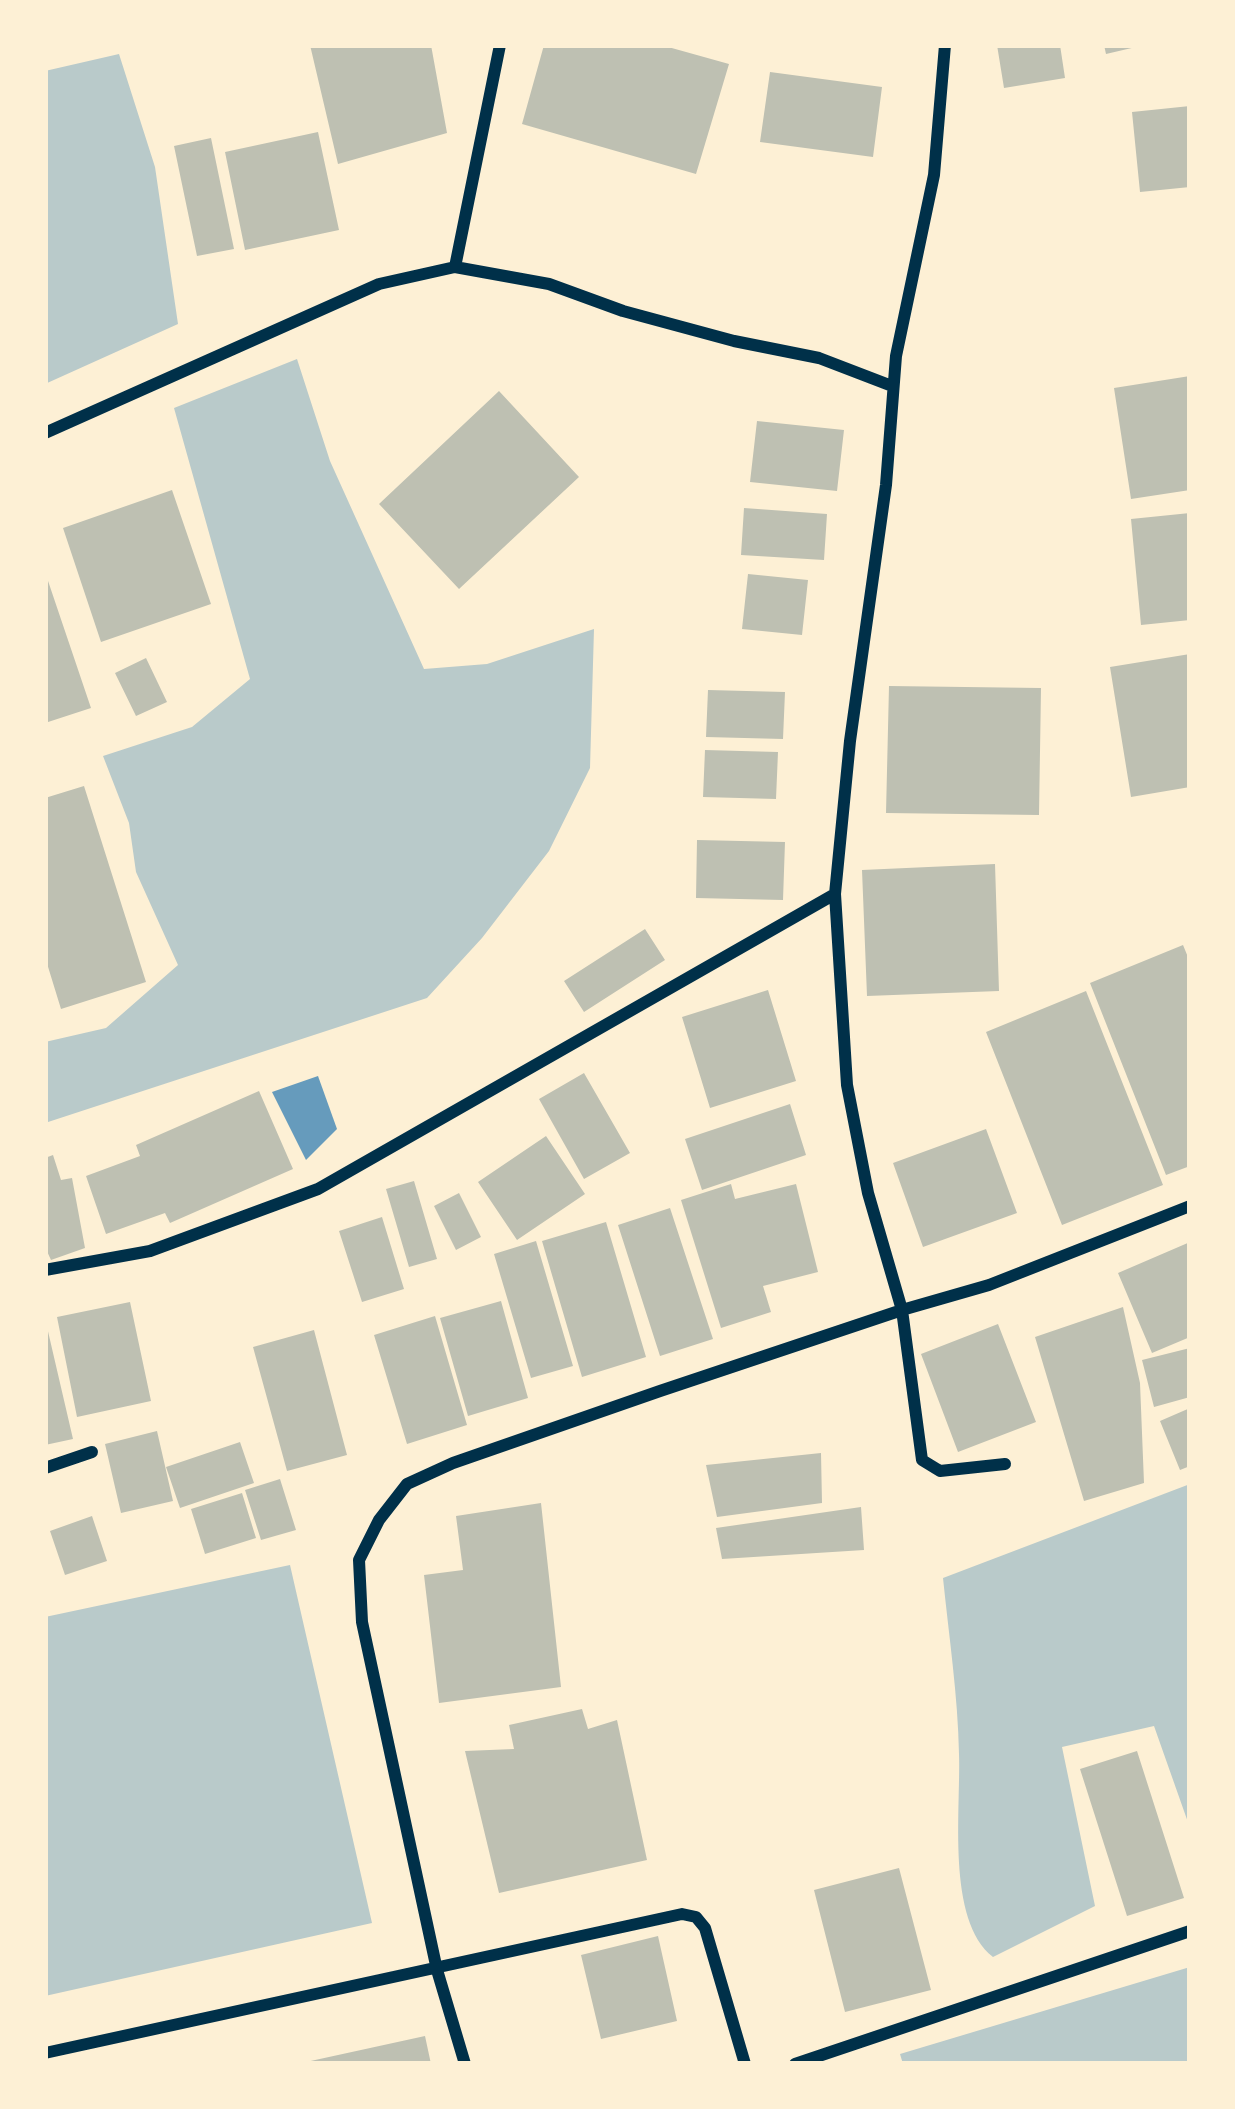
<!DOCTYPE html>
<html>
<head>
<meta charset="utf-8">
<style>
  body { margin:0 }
  #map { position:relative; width:1235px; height:2109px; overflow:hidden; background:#fdf0d5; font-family:Arial,sans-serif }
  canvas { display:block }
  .frame { position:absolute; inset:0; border:48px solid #fdf0d5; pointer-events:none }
</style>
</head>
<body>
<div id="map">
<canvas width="1235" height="2109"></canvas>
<div class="frame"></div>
</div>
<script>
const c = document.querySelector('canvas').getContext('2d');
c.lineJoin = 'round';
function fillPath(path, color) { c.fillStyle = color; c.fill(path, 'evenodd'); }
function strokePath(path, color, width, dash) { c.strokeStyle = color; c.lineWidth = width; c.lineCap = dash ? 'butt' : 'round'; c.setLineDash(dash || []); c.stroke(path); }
const green = new Path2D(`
  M119,54l36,113 23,157 -133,60v-313z
  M297,359l33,102 94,208 63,-5 107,-35 -4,139 -41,83 -67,87 -55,60 -382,125v-81l61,-14 72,-63 -42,-93 -7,-49 -26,-67 89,-29 58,-48 -76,-271z
  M1190,1484v344l-36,-102 -92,21 33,159 -102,51c-47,-37 -32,-147 -34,-203 -1,-58 -10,-117 -16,-176z
  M290,1565l82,358 -327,73v-379z
  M1190,1967v97h-287l-3,-10z`);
const water = new Path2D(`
  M318,1076l19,53 -31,31 -34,-68z`);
const building = new Path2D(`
  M310,45h121l16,88 -109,31z
  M544,45h117l68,19 -33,110 -174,-50z
  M997,45h63l5,33 -61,10z
  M1104,45h32v2l-30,7z
  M770,72l112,15 -9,70 -113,-15z
  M1190,106v81l-50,5 -8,-80z
  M318,132l21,98 -94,20 -20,-98z
  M211,138l23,111 -37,7 -23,-110z
  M1190,376v114l-59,9 -17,-111z
  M499,391l80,86 -120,112 -80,-85z
  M757,421l87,9 -7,61 -87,-9z
  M172,490l39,114 -110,38 -38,-114z
  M744,508l83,6 -3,46 -83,-5z
  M1190,513v107l-49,5 -10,-106z
  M45,572l46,136 -46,15z
  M748,574l60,6 -6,55 -60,-6z
  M1190,654v133l-59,10 -21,-130z
  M146,658l21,44 -31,14 -21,-43z
  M889,686l152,2 -2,127 -153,-2z
  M708,690l77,2 -2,47 -77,-2z
  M705,750l73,2 -2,47 -73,-2z
  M84,786l62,196 -85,27 -16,-52v-159z
  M697,840l88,2 -2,58 -87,-2z
  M995,864l4,127 -132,5 -5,-126z
  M645,929l20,31 -81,52 -20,-31z
  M1183,945l7,17v204l-24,9 -76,-192z
  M768,990l28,91 -86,27 -28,-91z
  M1086,991l77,194 -101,40 -76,-193z
  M584,1073l46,80 -46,26 -45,-80z
  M259,1091l34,78 -123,54 -5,-10 -59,21 -20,-58 54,-20 -4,-11z
  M790,1104l16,51 -104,35 -17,-51z
  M986,1129l31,84 -94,34 -30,-84z
  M546,1136l39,58 -68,46 -39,-58z
  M53,1155l8,25 11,-2 13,70 -34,12 -6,-13v-89z
  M414,1181l23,78 -28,8 -23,-78z
  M731,1184l4,15 61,-15 22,88 -55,14 8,26 -50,16 -40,-128z
  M459,1193l22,44 -25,13 -22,-44z
  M670,1208l43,131 -53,17 -42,-131z
  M382,1217l22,72 -42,13 -23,-71z
  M606,1222l40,135 -64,20 -40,-136z
  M536,1241l37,125 -42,12 -37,-124z
  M1190,1242v95l-38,16 -34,-80z
  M501,1301l27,97 -60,18 -28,-98z
  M130,1302l21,99 -74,16 -20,-100z
  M1123,1307l17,76 4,100 -60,18 -49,-164z
  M435,1316l32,109 -60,19 -33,-109z
  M998,1324l38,98 -78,30 -37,-98z
  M47,1327l26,112 -28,6v-117z
  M314,1330l33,125 -60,16 -34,-124z
  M1190,1348v49l-36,10 -12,-47z
  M1190,1408v58l-10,4 -20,-49z
  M157,1431l16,70 -52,12 -16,-69z
  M240,1442l14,41 -74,25 -14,-41z
  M821,1453l1,50 -105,14 -11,-52z
  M280,1479l16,51 -35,10 -16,-50z
  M242,1493l14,45 -51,16 -14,-45z
  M541,1503l20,184 -122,16 -15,-128 39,-5 -7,-54z
  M861,1507l3,43 -142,9 -6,-31z
  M92,1516l15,45 -42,14 -15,-44z
  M582,1709l6,20 29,-9 30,140 -148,33 -34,-142 49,-2 -5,-24z
  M1137,1751l47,147 -57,18 -47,-147z
  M899,1868l32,122 -86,22 -31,-122z
  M658,1936l19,85 -76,18 -20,-84z
  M425,2036l6,28h-125v-2z`);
const minor = new Path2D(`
  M945,45l-11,130 -38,181 -10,129 -36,256 -15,153 12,191 21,108 34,117 20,150 18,11 65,-7
  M455,267l45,-222
  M45,433l334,-149 76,-17 94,17 74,27 111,30 85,17 73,28
  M45,1270l105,-19 168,-62 517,-295
  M45,1468l47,-16
  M45,2053l637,-139 14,3 9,11 40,136
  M465,2064l-28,-94 -75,-348 -3,-62 20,-40 28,-36 46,-21 207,-72 242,-81 87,-25 201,-79
  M795,2064l395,-133`);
fillPath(green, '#b9caca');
fillPath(water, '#669bbc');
fillPath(building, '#bec0b2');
strokePath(minor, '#003049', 12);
</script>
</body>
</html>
